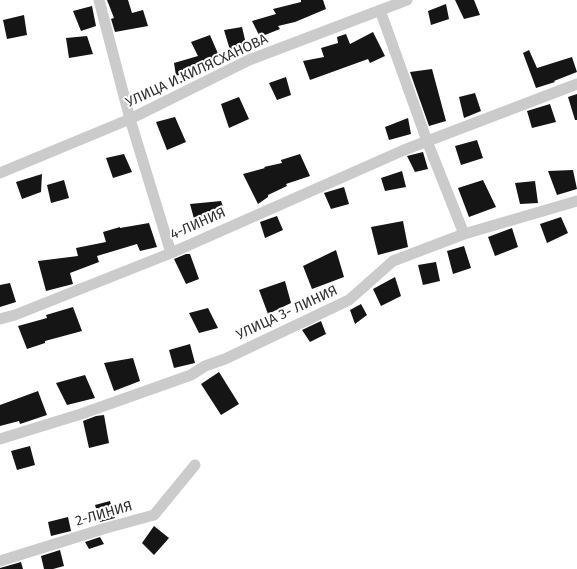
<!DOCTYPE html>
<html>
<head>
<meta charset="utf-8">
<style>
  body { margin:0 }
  canvas { display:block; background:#fff }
</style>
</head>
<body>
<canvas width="577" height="569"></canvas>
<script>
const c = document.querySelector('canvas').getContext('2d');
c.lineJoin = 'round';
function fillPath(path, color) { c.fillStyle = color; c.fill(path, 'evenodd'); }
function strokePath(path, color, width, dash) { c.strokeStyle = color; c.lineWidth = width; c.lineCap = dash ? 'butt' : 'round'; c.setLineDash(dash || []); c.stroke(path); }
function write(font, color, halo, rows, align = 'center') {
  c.font = font + ' "Fira Sans",sans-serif'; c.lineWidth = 4; c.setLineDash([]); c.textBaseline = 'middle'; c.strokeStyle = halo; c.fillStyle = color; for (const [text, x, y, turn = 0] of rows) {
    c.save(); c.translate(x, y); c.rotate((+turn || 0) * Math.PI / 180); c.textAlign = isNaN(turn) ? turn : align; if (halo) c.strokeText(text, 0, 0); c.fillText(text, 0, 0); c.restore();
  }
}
const building = new Path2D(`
  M107,0h21l4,13 11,-3 5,16 -33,6 -4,-13 3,-1z
  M301,0h22l3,9 -31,13 -17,4 2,3 -20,8 -8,-16 24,-7 -3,-5 28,-7z
  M455,0h19l6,15 -16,4z
  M446,4l3,15 -18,6 -3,-14z
  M92,6l4,20 -15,5 -8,-20z
  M24,15l3,20 -20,4 -4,-19z
  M242,27l4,17 -16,6 -6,-20z
  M373,32l12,24 -15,7 -2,-4 -58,21 -7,-19 21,-4 -3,-9 17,-5 -1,-6 9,-3 4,10z
  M210,35l9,21 -27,13v1l-16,6 -2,-13 24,-7 -7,-14z
  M87,36l6,18 -24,4 -3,-20z
  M529,50l8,18 35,-11 5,15 -23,9 1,1 -19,6 -13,-35z
  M432,69l14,52 -17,5 -19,-54z
  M286,77l5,18 -14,5 -8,-17z
  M475,93l6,18 -17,7 -5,-21z
  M577,94v26h-2l-7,-23z
  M239,97l10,22 -20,9 -8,-24z
  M550,104l6,18 -24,6 -5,-17z
  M175,117l11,25 -19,8 -11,-28z
  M408,118l3,16 -22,6 -4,-13z
  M477,140l6,18 -22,7 -6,-19z
  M423,152l5,17 -13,3 -8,-16z
  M124,154l8,18 -19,6 -7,-20z
  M300,154l10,22 -24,8 1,2 -19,9v2l-10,7 -15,-30 22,-6 -1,-1 18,-4 -1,-3z
  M573,170l4,19 -20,6 -9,-24z
  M402,171l4,16 -21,4 -4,-13z
  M42,174l-1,18 -19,7 -6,-17z
  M64,180l5,18 -18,5 -4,-18z
  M483,180l13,27 -27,10 -11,-29z
  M535,181l3,22 -18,1 -5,-21z
  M344,187l5,17 -18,5 -7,-16z
  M221,201l5,14 -30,11 -6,-22z
  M277,216l6,14 -18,8 -5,-16z
  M561,217l7,16 -21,10 -7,-19z
  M403,221l5,26 -30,8 -7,-28z
  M149,223l8,24 -17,4 -3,-7 -40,12 2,6 -29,11 3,11 -27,7 -8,-30 40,-5 -2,-8 30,-6 -3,-10 17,-5v1z
  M512,228l6,19 -23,9 -7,-19z
  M464,246l7,22 -18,6 -6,-23z
  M336,250l8,27 -32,12 -9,-23z
  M186,254h4l9,25 -13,5 -12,-25z
  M436,262l4,19 -17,4 -5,-20z
  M395,277l6,19 -20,10 -8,-17z
  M285,281l6,22 -23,11 -9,-24z
  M10,283l6,19 -16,5v-22z
  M361,304l6,11 -12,9 -5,-14z
  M73,307l9,24 -37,10v2l-18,6 -9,-23 29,-8 -1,-3z
  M208,308l10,20 -19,5 -10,-20z
  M321,321l5,13 -16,8 -8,-12z
  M190,344l5,19 -21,5 -5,-18z
  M133,358l7,23 -26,10 -10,-28z
  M219,372l20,32 -18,11 -20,-31z
  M85,375l10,23 -28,7 -11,-22z
  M38,391l9,24 -27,9 -1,-3 -19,5v-21z
  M104,415l5,28 -20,5 -6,-27 13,-5z
  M30,446l5,19 -18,5 -6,-19z
  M110,501l5,17 -15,4 -5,-17z
  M68,517l3,14 -20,5 -3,-14z
  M154,526l15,12 -15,17 -12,-12z
  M100,537l4,7 -15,5 -4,-7z
  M60,550l4,16 -11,3h-9l-3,-13z
  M21,562l2,7h-23v-1z`);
const minor = new Path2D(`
  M99,0l31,119 41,134
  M380,10l47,131 37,93
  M0,173l130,-54 119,-59 158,-60
  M0,319l15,-4 156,-62 233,-103 173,-66
  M0,439l81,-25 110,-39 14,-9 20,-7 124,-59 44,-39 71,-27 113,-33
  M0,561l106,-33 48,-13 41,-50`);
const streetNames = [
  ["УЛИЦА И.КИЛЯСХАНОВА",197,71,-25],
  ["4-ЛИНИЯ",198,224,-24],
  ["УЛИЦА 3- ЛИНИЯ",287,313,-25],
  ["2-ЛИНИЯ",104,514,-16]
];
fillPath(building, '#151515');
strokePath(minor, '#cbcbcb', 11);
write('14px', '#2e2e2e', '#fff', streetNames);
</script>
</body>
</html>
